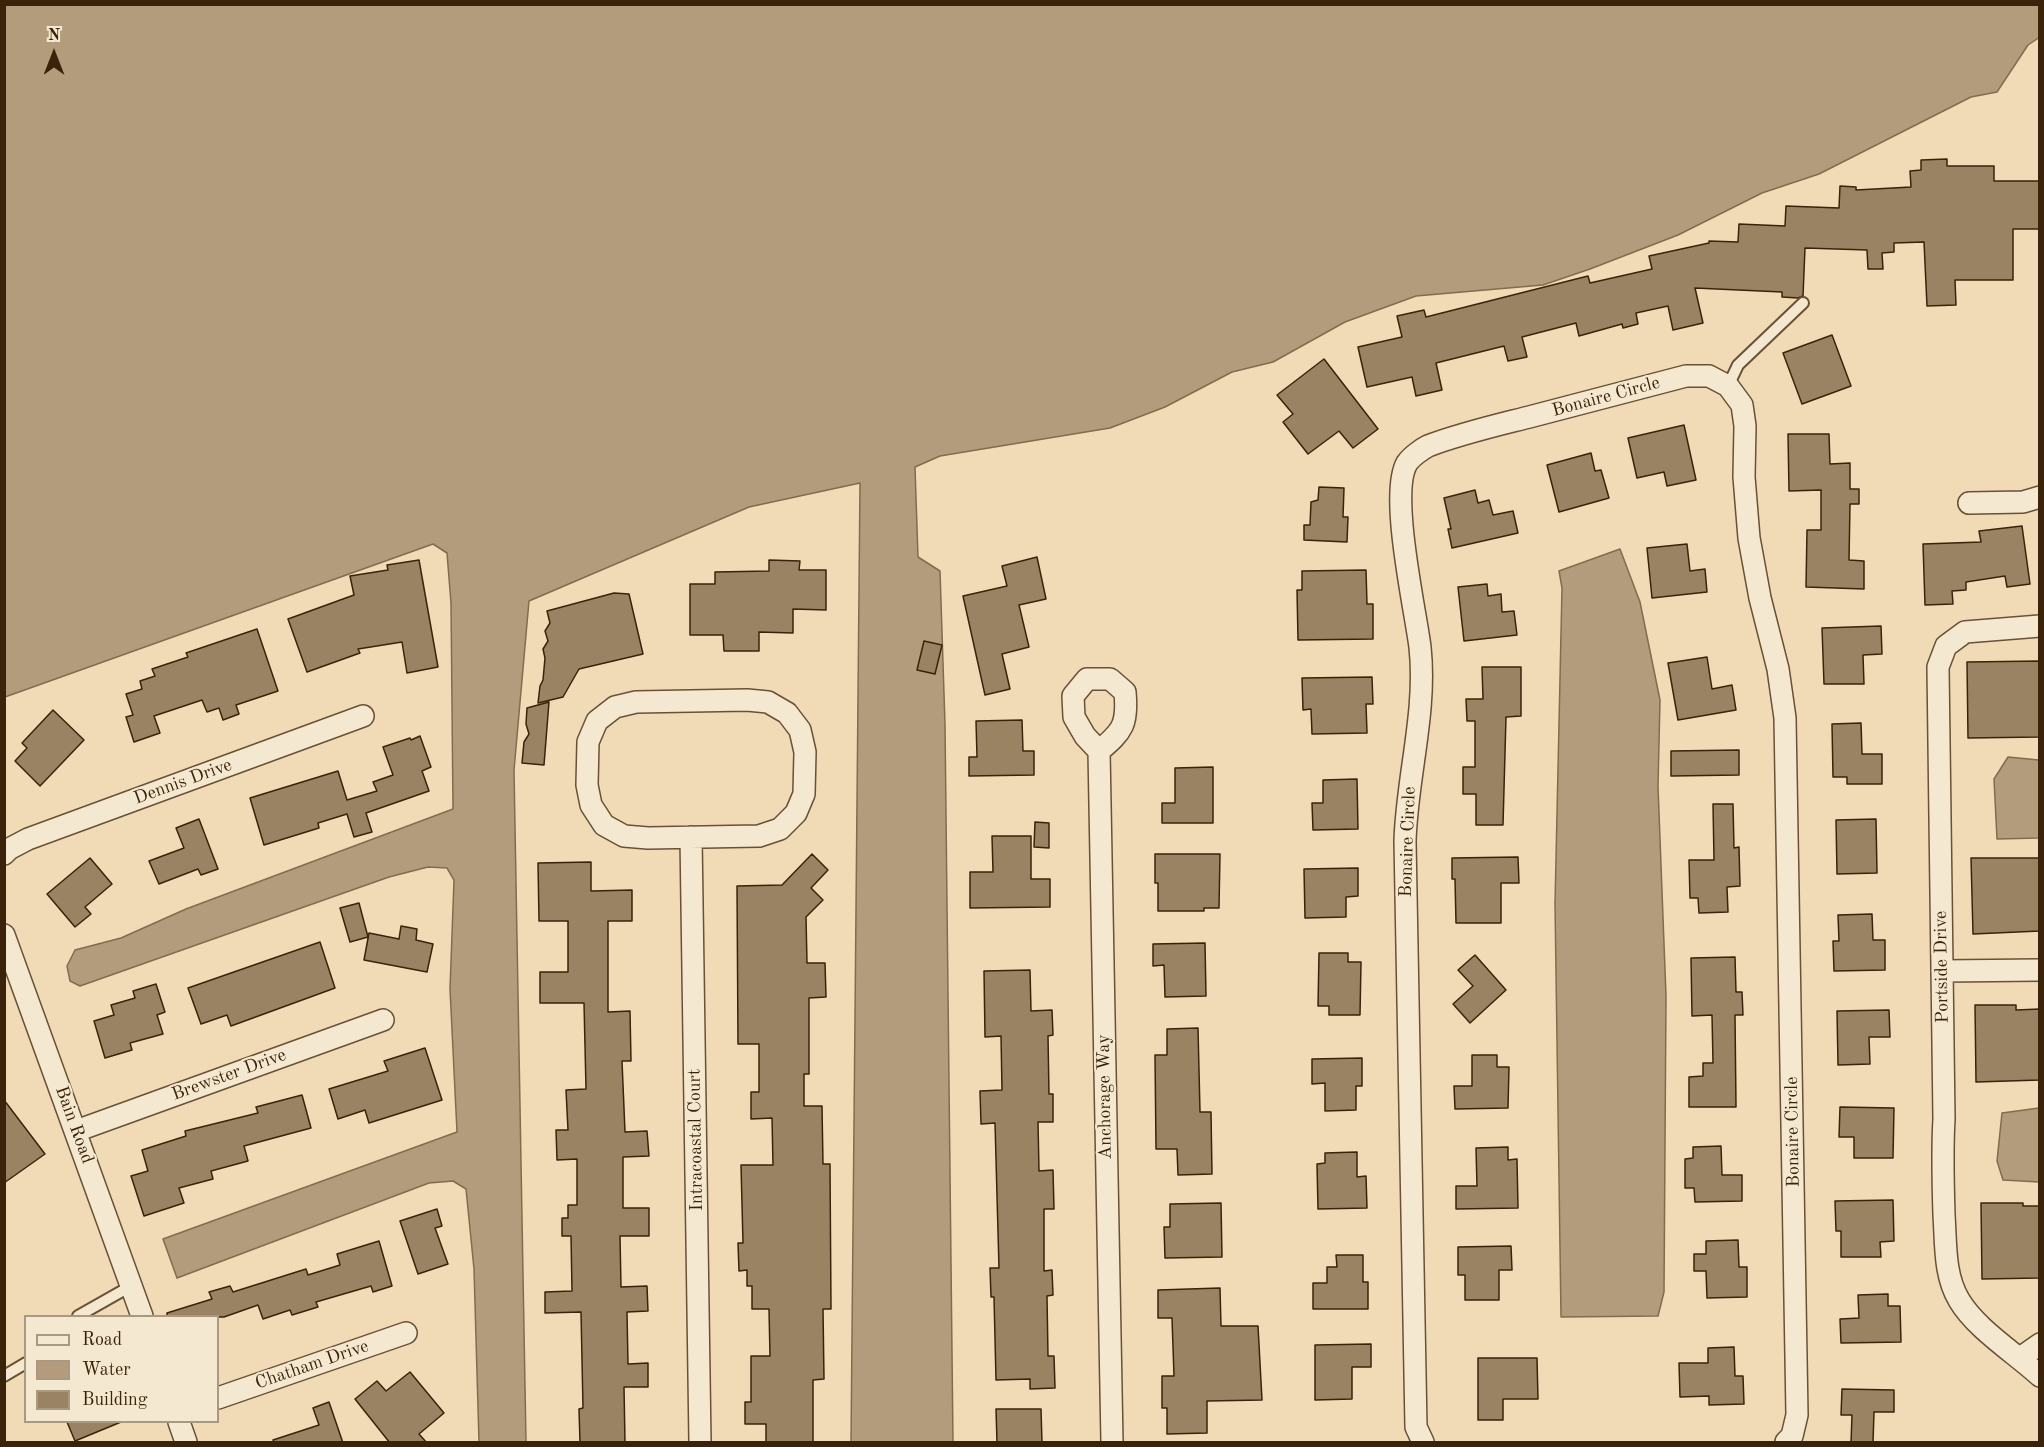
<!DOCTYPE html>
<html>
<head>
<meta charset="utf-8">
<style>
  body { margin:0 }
  #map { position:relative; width:2044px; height:1447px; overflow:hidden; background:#f0dbb6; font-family:"Old Standard TT",serif }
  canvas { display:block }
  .frame { position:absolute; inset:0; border:6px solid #3a230a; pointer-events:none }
  .legend { position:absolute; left:24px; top:1315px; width:195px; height:108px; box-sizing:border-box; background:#f5e8d0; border:2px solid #aa9981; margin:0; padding:8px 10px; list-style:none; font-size:18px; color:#3a230a }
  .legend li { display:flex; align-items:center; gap:12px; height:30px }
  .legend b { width:30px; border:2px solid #aa9981 }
  .north { position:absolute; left:24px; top:24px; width:60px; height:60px; -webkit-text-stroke:4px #f5e8d0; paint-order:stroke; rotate:0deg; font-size:16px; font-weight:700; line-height:24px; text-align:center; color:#3a230a }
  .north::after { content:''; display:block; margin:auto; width:21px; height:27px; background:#3a230a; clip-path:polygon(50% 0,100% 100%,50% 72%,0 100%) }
</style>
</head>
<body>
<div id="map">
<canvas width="2044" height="1447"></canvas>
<div class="frame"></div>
<ul class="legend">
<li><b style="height:8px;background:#f5e8d0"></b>Road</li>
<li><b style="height:16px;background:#b29c7c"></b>Water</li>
<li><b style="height:16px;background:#998363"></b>Building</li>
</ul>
<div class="north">N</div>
</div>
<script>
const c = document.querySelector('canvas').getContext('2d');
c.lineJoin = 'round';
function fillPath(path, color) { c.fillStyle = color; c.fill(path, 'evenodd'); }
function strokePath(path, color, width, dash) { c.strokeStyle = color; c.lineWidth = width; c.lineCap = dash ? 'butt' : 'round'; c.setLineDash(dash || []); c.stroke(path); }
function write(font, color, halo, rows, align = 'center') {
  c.font = font + ' "Old Standard TT",serif'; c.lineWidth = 4.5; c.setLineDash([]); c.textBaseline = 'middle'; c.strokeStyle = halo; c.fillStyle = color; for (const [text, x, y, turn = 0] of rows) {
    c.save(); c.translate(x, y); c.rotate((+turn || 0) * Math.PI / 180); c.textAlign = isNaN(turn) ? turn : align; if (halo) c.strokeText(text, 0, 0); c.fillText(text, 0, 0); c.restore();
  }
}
const water = new Path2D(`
  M2039,4l1,33 -12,8 -31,47 -26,5 -152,77 -57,19 -84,42 -88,34 -47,16 -127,11 -71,26 -72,40 -41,10 -67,35 -55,21 -170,28 -25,11 3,90 22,14 5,153 8,718h-102l9,-959 -111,24 -220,94 -15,169 12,672h-47l-5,-173 -8,-80 -13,-8 -24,2 -252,95 -14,-39 294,-107 -7,-143 4,-109 -7,-12 -19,-1 -39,10 -309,109 -10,-5 -3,-15 8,-16 46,-12 65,-29 267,-100 -2,-206 -4,-50 -14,-9 -428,153 -1,-692z
  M1620,549l20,53 20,98 -2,86 8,210 -2,296 -6,24 -97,1 -6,-413 7,-316 -3,-17z
  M2008,757l31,3v78l-42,1 -3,-60z
  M2039,1108v74l-36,-2 -6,-19 5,-48z`);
const building = new Path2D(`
  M1947,159v7h47v15h46v48h-27v51h-58l1,25 -29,1 -3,-64 -30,1v9l-12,1 1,16h-15l-1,-19 -62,-2 -2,48 -5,2 -16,-1v-5l-87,-4 8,35 -30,7 -5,-24 -32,7 2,11 -15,4 -1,-4 -43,12 -3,-13 -54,14 5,20 -19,4 -4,-15 -68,17 6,27 -26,6 -4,-19 -45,10 -9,-40 44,-10 -5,-21 27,-6 2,7 162,-41 2,7 62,-14 -3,-13 60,-13v-2l29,1 1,-18 46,2 1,-20 53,2 1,-22 16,1v3l55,-3 -1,-16 11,-1v-10z
  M1832,335l19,51 -49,18 -19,-51z
  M1324,359l54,70 -25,19 -14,-17 -31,23 -25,-32 10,-8 -16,-19z
  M1684,425l12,55 -29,6 -3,-14 -27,6 -9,-40z
  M1788,434h41l1,30 20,-1v26h9v15h-9l-1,56 15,1v28l-58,-2 1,-57h14v-40l-32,1z
  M1591,453l4,18 6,-1 8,28 -50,14 -12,-47z
  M1319,487l25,1 -1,29h5l-1,25 -43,-2v-15h6l1,-23 7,-2z
  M1475,490l3,13 11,-3 4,15 20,-4 5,22 -66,15 -4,-19h3l-7,-31z
  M2022,526l8,58 -23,3 -2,-11 -39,6v8l-14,1 1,13 -28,1 -2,-61 58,-2 -2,-11z
  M1687,544l3,27 15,-2 2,23 -55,6 -5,-50z
  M1037,557l9,42 -27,6 10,42 -27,7 8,35 -25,6 -22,-99 44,-10 -5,-20z
  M419,560l19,107 -31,6 -5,-31 -44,7 2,4 -53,19 -19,-53 66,-24 -4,-19 38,-6 -1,-5z
  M769,560l31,1 -1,9h27v40l-33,-1v24l-34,-1v19h-35l-1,-16h-33v-51h25v-12l54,-1z
  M1366,570l1,34h6v35l-75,1 -1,-50h5v-19z
  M1487,584l1,12 13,-2 1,18 12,-1 3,24 -53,6 -6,-54z
  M614,593l15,1 14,60 -64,15 -16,28 -25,6 2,-17 3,-6 2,-22 -2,-9 5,-8 -3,-10 5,-8 -3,-12z
  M1881,626l1,28 -19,1 1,29h-40l-2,-56z
  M257,629l21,62 -42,14 3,9 -16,6 -4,-12 -12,4 -5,-12 -48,16 6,17 -26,9 -8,-25 7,-2 -7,-21 16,-5 -2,-8 15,-5 -3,-7 36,-12 -2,-4z
  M924,641l18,4 -7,29 -18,-4z
  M1707,657l5,32 20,-4 4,25 -58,10 -10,-57z
  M2040,661v76l-72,1 -1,-76z
  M1482,667h39v49l-15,1 -3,108h-27v-31h-13v-27h12v-46h-8l-1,-22h17z
  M1372,677l1,27h-7l1,29 -55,1 -1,-25 -8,1 -1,-32z
  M549,702l-5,63 -22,-2 2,-21 5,-8 -3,-10 1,-16z
  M53,710l31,30 -44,46 -25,-25 12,-13 -5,-5z
  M1022,720l1,31h11v24l-65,1v-19h8l-1,-36z
  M1861,723l1,31h20v30h-35v-7h-14l-1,-53z
  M420,736l11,31 -9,4 7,20 -63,22 6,19 -18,5 -7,-23 -29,9 1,5 -55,17 -14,-47 88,-27 9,29 30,-9 -4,-9 20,-7 -10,-28 27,-9 1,2z
  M1739,750v25l-68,1v-25z
  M1213,767v56h-51v-20h13v-35z
  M1357,779l1,50 -45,1 -1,-27h11v-23z
  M1713,804h20l1,44 5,-1 1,39 -13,1 1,25 -29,1 -1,-15h-8l-1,-38h25z
  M199,819l19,50 -17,6 -3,-6 -39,15 -10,-23 35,-13 -8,-20z
  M1876,819l1,54 -40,1 -1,-54z
  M1035,822l14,1v25l-15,-1z
  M992,836h39v43h19v28l-80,1v-36h23z
  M812,854l16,16 -17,18 12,12 -17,17 1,46h18l1,34 -17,1v76h-5v32h18l1,58h7l1,145h-8l1,70 -11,1v63h-47v-19h-21v-22h6v-46h19l-1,-47h-17v-23h-5v-16l-8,1 -1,-28h5l-2,-78h32l-1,-47 -21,1v-27h8v-48h-21l-1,-158 45,-1z
  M1155,854h65l-1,54h-15v3h-46v-28h-3z
  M1518,857l1,26h-18v40h-45l-1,-44h-3v-21z
  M90,858l22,26 -27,23 6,7 -16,13 -28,-33z
  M1971,858h69v73l-67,3z
  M591,862v29l41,-1v31h-24v91l22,-1 1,50h-9l3,71 22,-1 2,25 -26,1v51h26v28h-29l1,51 26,-1 1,25 -21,1 1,52 20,-1v24h-24l1,56h-45l-1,-34 4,-1 -2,-96 -36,1v-21l27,-1 -1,-55h-9v-18h6v-13h9v-46l-20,1 -1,-30h12l-2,-40 20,-1 -2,-86h-44v-31h28v-51h-29l-1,-58z
  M1358,868v28l-12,1v20l-41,1 -1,-49z
  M359,903l9,34 -18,5 -10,-34z
  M1872,914l1,26h12v30l-51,1 -1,-30h6l-1,-26z
  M401,926l16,3 -1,11 17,4 -6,28 -63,-12 5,-27 30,6z
  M320,942l15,46 -104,38 -4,-11 -26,9 -13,-36z
  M1205,943l1,53 -41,1 -1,-32 -11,1v-22z
  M1319,953h29v9h13l-1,53h-31v-9h-11z
  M1475,955l31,35 -36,33 -17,-19 20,-18 -15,-16z
  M1735,957l1,35h6l1,23h-8l1,92h-47v-30l14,-1v-13h10l-1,-48 -20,1 -1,-58z
  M1030,970l1,41 21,-1 1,25 -5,1 1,58h4v28h-15l1,49 14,-1 1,39h-10v62l8,-1 1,25 -6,1 1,60h6l1,32 -25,1v-10l-34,1 -2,-83h-3l-1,-29h9l-4,-145 -14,1 -1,-33 22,-1 -1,-54 -16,1 -1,-66z
  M156,984l9,28 -8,3 6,19 -33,9 2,7 -27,8 -11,-37 20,-6 -3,-10 24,-7 -2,-7z
  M1975,1005h41v5l24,-1v71l-64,2z
  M1889,1010l1,27h-21l1,27 -32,1 -1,-54z
  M1198,1028l2,84h11l1,62 -34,1 -1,-26h-21l-1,-94h12v-26z
  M425,1048l17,52 -73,23 -4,-13 -27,9 -9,-30 59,-18 -4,-10z
  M1472,1055h25v12h12l-1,41 -53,1 -1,-23h18z
  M1362,1058v28h-6v24l-31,1v-28l-13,1v-25z
  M302,1095l9,33 -67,18 4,15 -37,10 2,8 -34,9 5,15 -40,13 -13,-40 17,-5 -6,-21 44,-14 -1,-5 73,-18 -2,-6z
  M4,1100l41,54 -41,29z
  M1840,1107l54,1 -1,50h-39v-21h-15z
  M1721,1146l1,29h20v26l-47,1 -1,-14h-9v-29l8,-1v-11z
  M1508,1147v13l9,-1 1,49 -62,1v-23h21l-1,-38z
  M1357,1152v25l9,-1 1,32 -49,1 -1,-45 8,-1v-10z
  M1893,1200l1,41 -14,1 1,15h-40v-26h-5l-1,-30z
  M1221,1203l1,54 -57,1 -1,-31h6v-23z
  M1981,1203h42v3h17v72l-58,1z
  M437,1209l5,17 -7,2 13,36 -30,10 -18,-53z
  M1738,1240l1,27h8v30l-40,1 -1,-27h-12v-17h12v-13z
  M379,1241l13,45 -19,6 -2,-6 -55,16 2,5 -26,8 -2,-5 -27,9 -5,-14 -34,12h-57v-4l45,-14 -3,-7 21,-6 3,6 73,-23 2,6 32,-10 -3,-11z
  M1511,1246l1,24h-13v30h-34v-25h-7v-28z
  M1336,1255h27v27h5v27h-55v-26h14v-16h10z
  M1220,1288l1,38h37l4,74 -55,1v32l-40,1v-26h-5v-32h12l-2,-58h-14v-28z
  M1888,1294v12h12l1,36 -60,1 -1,-24 19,-1 -1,-23z
  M1371,1344v23h-19v32l-37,1v-55z
  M1734,1347l1,29h8l1,28 -35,1v-9l-29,1 -1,-34h29v-15z
  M1478,1358h59l1,41h-35v21h-25z
  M410,1372l34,41 -25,21 8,9h-37l-35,-44 22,-18 9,10z
  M1842,1389l52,1v22h-20l-1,31h-22l1,-28h-11z
  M329,1402l14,41h-69l-1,-3 46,-15 -6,-17z
  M996,1409h45l1,34h-45z
  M67,1422h54l-46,19z`);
const lane = new Path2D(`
  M1728,386l10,-21 65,-62
  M78,1316l53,-30
  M4,1376l22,-13`);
const street = new Path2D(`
  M1969,503l54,-1 17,-5
  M2040,626l-75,6 -19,14 -8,21 6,452c-2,32 -1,64 0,96 2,29 0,60 15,85 17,29 56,53 81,76
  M1087,679h23l15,13c3,32 -2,39 -26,59l-14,-15 -11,-19 -1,-21z
  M747,700l21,2 19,11 13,17 5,22 -1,42 -8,19 -16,16 -21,7 -111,2 -24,-2 -20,-11 -13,-20 -4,-20 1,-43 9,-21 18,-14 21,-5z
  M1099,751l13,691
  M691,837l9,605
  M4,854l5,-5 19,-10 335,-123
  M4,935l138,381
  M1943,971l97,-1
  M76,1131l307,-111
  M2020,1358l20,-14
  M218,1398l188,-65
  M179,1422l7,20
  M1423,1442l-7,-15 -11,-586c2,-65 22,-129 15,-194 -5,-39 -31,-154 -13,-184 4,-6 15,-14 21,-17 34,-13 70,-21 105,-30 51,-13 102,-27 153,-40h23l19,10 14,19 3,21 -1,51 5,61 11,60 18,71 7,49 12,697 -5,21 -6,6`);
const streetNames = [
  ["Bonaire Circle",1606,397,-15],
  ["Dennis Drive",183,782,-20],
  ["Bonaire Circle",1408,842,-88],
  ["Portside Drive",1942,967,-91],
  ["Brewster Drive",229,1075,-20],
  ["Anchorage Way",1105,1097,-91],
  ["Bain Road",74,1125,70],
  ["Bonaire Circle",1793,1132,-91],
  ["Intracoastal Court",696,1140,-91],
  ["Chatham Drive",312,1365,-19]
];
fillPath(water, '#b29c7c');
strokePath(water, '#826c4e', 1.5);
fillPath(building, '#998363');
strokePath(building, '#3a230a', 1.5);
strokePath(lane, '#685135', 14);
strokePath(street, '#685135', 24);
strokePath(lane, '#f5e8d0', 10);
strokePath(street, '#f5e8d0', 21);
write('18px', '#3a230a', '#f5e8d0', streetNames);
</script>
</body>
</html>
